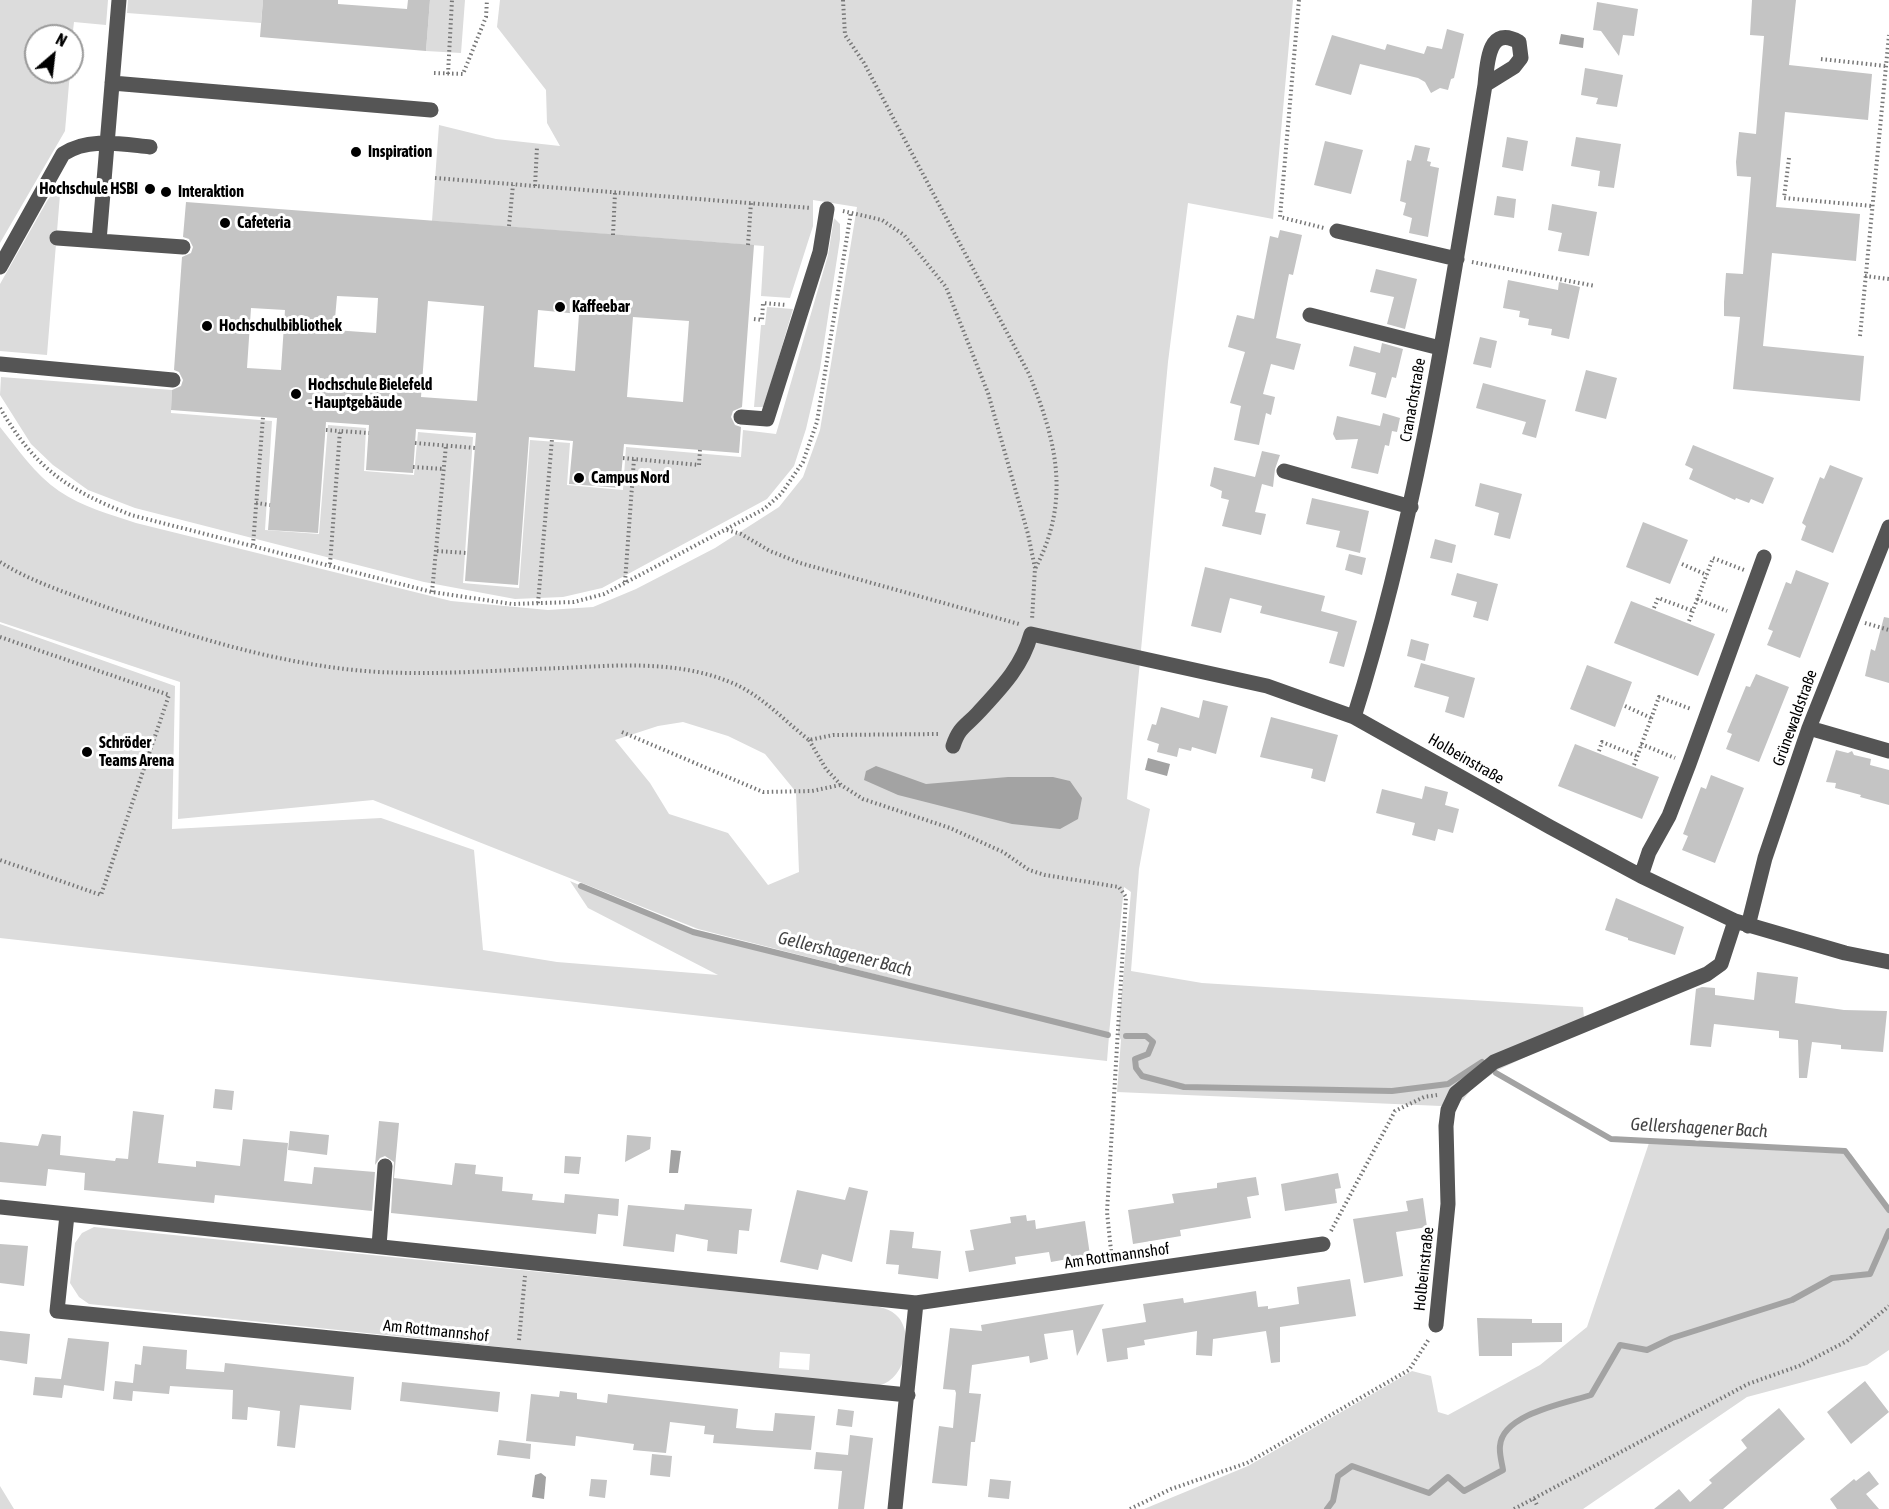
<!DOCTYPE html>
<html>
<head>
<meta charset="utf-8">
<style>
  body { margin:0 }
  #map { position:relative; width:1889px; height:1509px; overflow:hidden; background:#fff; font-family:"Asap Condensed",sans-serif }
  canvas { display:block }
  .north { position:absolute; left:24px; top:24px; width:60px; height:60px; box-sizing:border-box; background:#fff; border:2px solid #999; border-radius:50%; rotate:28deg; font-size:16px; font-weight:700; line-height:24px; text-align:center; color:#000 }
  .north::after { content:''; display:block; margin:auto; width:21px; height:27px; background:#000; clip-path:polygon(50% 0,100% 100%,50% 72%,0 100%) }
</style>
</head>
<body>
<div id="map">
<canvas width="1889" height="1509"></canvas>
<div class="north">N</div>
</div>
<script>
const c = document.querySelector('canvas').getContext('2d');
c.lineJoin = 'round';
function fillPath(path, color) { c.fillStyle = color; c.fill(path, 'evenodd'); }
function strokePath(path, color, width, dash) { c.strokeStyle = color; c.lineWidth = width; c.lineCap = dash ? 'butt' : 'round'; c.setLineDash(dash || []); c.stroke(path); }
function write(font, color, halo, rows, align = 'center') {
  c.font = font + ' "Asap Condensed",sans-serif'; c.lineWidth = 6; c.setLineDash([]); c.textBaseline = 'middle'; c.strokeStyle = halo; c.fillStyle = color; for (const [text, x, y, turn = 0] of rows) {
    c.save(); c.translate(x, y); c.rotate((+turn || 0) * Math.PI / 180); c.textAlign = isNaN(turn) ? turn : align; if (halo) c.strokeText(text, 0, 0); c.fillText(text, 0, 0); c.restore();
  }
}
const green = new Path2D(`
  M0,0h108l-2,25 -32,-3 -2,17v-3h-36v36h34l-5,59 -65,112z
  M128,0h135l-2,23 -134,-10z
  M430,0h35l-4,53 -35,-2z
  M500,0h793l-20,219 -85,-16 -20,159 -41,437 23,10 -11,60 -8,102 71,12 381,24 2,22 -87,41 -25,17 -10,13 -22,6 -324,-14 4,-52 -3,-6 13,-142 -7,-5 -15,147 -411,-105 -325,-129 -195,19 2,-137 -180,-60v-195c18,22 35,48 59,64 23,16 51,23 77,32l315,78 97,9 45,-3 43,-18 79,-41 64,-41 24,-30 17,-47 37,-223 -44,-7v26l-23,72 -29,-2 3,-50 -332,-25 7,-96 57,14 64,7 -13,-23 -1,-33 -49,-63zM683,722l45,14 37,18 31,38 3,80 -31,13 -40,-52 -59,-19 -19,-31 -35,-43 43,-14z
  M61,182l-14,173 -47,-4v-67l47,-83z
  M834,218l6,6v15l-20,130 -14,60 -12,37 -27,33 -165,89 -39,9 -48,2 -91,-17 -289,-74 -47,-18 -35,-25 -22,-21 -31,-49 1,-18 171,13 -1,23 101,8 -7,109 54,4 9,-109 38,3 -2,43 50,4 4,-43 55,5 -10,146 56,5 11,-148 40,3 -3,42 56,5 3,-43 115,10 2,-27 33,4 52,-179z
  M767,307l26,2 -29,98h-10l7,-82h4z
  M0,624l175,62 -3,143 209,-11 93,32 9,100 74,12 161,13 -130,-67 -18,-27 123,53 416,102 -2,25 -1107,-123z
  M1649,1143l202,11 38,53v143l-22,15 -120,32 -164,112h-439l104,-43 164,-95 19,5 7,36 10,3 92,-50 47,-38z
  M94,1227l774,78c11,2 23,3 31,13 16,21 5,67 -25,68l-785,-82 -10,-7 -9,-14 5,-40 7,-10zM780,1352l30,2 -1,16 -30,-2z
  M0,1486l14,23h-14z`);
const water = new Path2D(`
  M1561,34l23,4 -1,10 -24,-4z
  M1148,758l22,6 -3,12 -22,-6z
  M876,766l50,18 82,-7h45l17,4 12,17 -4,21 -18,10 -48,-5 -114,-29 -34,-15 2,-9z
  M671,1150l10,1 -3,22h-9z
  M541,1473l5,4 -2,22 -12,-2 3,-22z`);
const stream = new Path2D(`
  M581,886l112,46 415,103
  M1126,1036h20l7,6 -5,12 -13,5 1,9 6,8 42,11 208,4 56,-7 34,-22
  M1496,1073l115,66 234,12 44,59
  M1327,1509l6,-8 5,-25 14,-10 77,27 19,-16 16,14 39,-21c-1,-7 -4,-17 -3,-24 2,-32 66,-43 91,-51l29,-50 27,5 25,-12 120,-38 40,-22 38,-4 19,-43`);
const building = new Path2D(`
  M263,0h75v4l69,5 1,-9h22l-4,51 -166,-14z
  M1752,0h44l-7,65 83,9 -4,46 -83,-8 -9,95 84,7 -4,47 -84,-8 -9,93 101,10 -4,45 -127,-12 7,-72 -16,-1v-14l2,-29 17,1 8,-97 -14,-1 -1,-14 3,-30 17,2 8,-98 -14,-1z
  M1597,2l41,7 -4,27 -11,-1 -4,21 -18,-25 -8,-1z
  M1447,29l17,5 -10,44 -3,1 -3,11 -8,-2 -9,5 -6,-11 -7,-4 -58,-14 -9,31 -36,-10 17,-50 53,15 2,-6 37,10 3,-8 15,3z
  M1585,68l38,7 -6,32 -21,-3 2,-6 -17,-3z
  M1507,137l21,4 -5,30 -21,-4z
  M1576,137l45,7 -7,44 -16,-2 2,-15 -29,-5z
  M1325,141l38,9 -12,44 -37,-9z
  M1415,145l15,3 -3,13 4,1 -1,4 9,2 -11,69 -19,-4 3,-15 -9,-3 3,-12 -6,-2 7,-41 4,1z
  M1497,196l19,3 -2,19 -20,-3z
  M186,202l568,43 -12,162 -9,4 -2,6 4,8 6,2 -2,26 -115,-9 -4,44 -51,-4 4,-43 -44,-4 -11,148 -53,-4 11,-148 -60,-4 -3,44 -47,-3 3,-45 -43,-3 -8,111 -50,-3 9,-112 -106,-8 1,-20 9,-4 2,-6 -4,-8 -5,-2 8,-113 9,-4 2,-6 -4,-8 -6,-2zM337,296l41,2 -2,35 -42,-3zM428,301l56,5 -7,95 -56,-4zM251,308l34,2 -4,60 -34,-2zM538,310l41,4 -4,57 -41,-4zM633,317l56,4 -6,81 -56,-5z
  M1552,204l45,8 -8,44 -31,-5 4,-18 -14,-3z
  M1280,230l22,5 -9,40 -4,-1 -13,64 25,6 -7,26 -23,-6 -8,30 12,3 -4,18 -5,-2 -7,32 -25,-5 7,-34 -11,-3 15,-51 -17,-5 9,-32 17,4 16,-83 8,2z
  M1376,269l41,10 -12,50 -18,-5 7,-27 -24,-5z
  M1508,280l50,10 1,-8 21,5 -11,52 -18,-4 1,-6 -24,-4 1,-6 -10,-2 1,-6 -17,-3z
  M1480,337l17,4 -6,27 -18,-4z
  M1382,343l21,6 -7,29 -4,-1 -6,21 -15,-4 5,-21 -27,-7 5,-20 26,7z
  M1586,370l31,8 -11,41 -31,-8z
  M1483,383l63,17 -10,38 -14,-4 4,-12 -50,-14z
  M1383,413l17,5 -3,14 -5,-1 -3,15 -4,-1 -7,29 -27,-6 7,-29 -22,1 -3,-6 4,-18 43,10z
  M1693,445l81,33 -11,26 -12,-5 -2,4 -13,-5 -1,2 -46,-21 4,-10 -8,-4z
  M1262,451l18,4 -5,14 -2,18 -11,-3 -7,28 11,2 -5,21 -39,-9 7,-26 -8,-2 1,-7 -12,-5 4,-19 41,10z
  M1830,465l33,13 -30,75 -32,-13 5,-14 -4,-3 18,-46 4,2z
  M1480,483l42,11 -12,45 -16,-4 5,-22 -24,-7z
  M1312,498l57,13 -9,42 -24,-6 4,-16 -34,-7z
  M1643,522l45,18 -18,44 -44,-17z
  M1435,539l21,6 -4,18 -22,-5z
  M1349,554l17,4 -4,17 -17,-5z
  M1205,567l120,29 -4,15 36,10 -13,46 -15,-4 9,-31 -78,-19 2,-7 -32,-8 -9,35 -30,-7z
  M1796,570l33,13 -29,75 -33,-13 6,-14 -5,-2 18,-47 5,2z
  M1457,573l41,11 -10,37 -15,-4 4,-15 -26,-7z
  M1631,601l84,33 -17,42 -84,-33z
  M1884,617l5,1v65l-24,-7 6,-27 4,2z
  M1411,639l18,5 -4,17 -18,-5z
  M1421,663l54,15 -11,40 -19,-6 4,-15 -35,-10z
  M1587,665l45,17 -17,45 -45,-18z
  M1756,674l33,13 -30,75 -33,-13 6,-15 -5,-2 19,-46 4,1z
  M1203,700l25,6 -12,48 -24,-7 -1,4 -12,-3 -2,9 -20,-5 2,-8 -12,-4 5,-16 4,1 5,-18 38,11z
  M1271,717l67,18 -13,47 -14,-4 2,-9 -53,-12z
  M1575,744l84,33 -17,42 -84,-33z
  M1836,750l12,3 4,-2 2,4 17,4 -1,6 19,5v35l-29,-8 1,-2 -26,-7 1,-5 -10,-1z
  M1711,775l33,13 -29,75 -33,-13 6,-14 -5,-2 18,-47 5,2z
  M1425,786l23,6 -3,13 14,4 -6,24 -15,-4 -3,12 -23,-6 3,-12 -39,-10 6,-24 40,10z
  M1616,898l68,29 -9,28 -47,-15v-2l-23,-8z
  M1757,972l41,5 -3,26 49,7 43,1 -4,41 -42,-3v-4l-29,-3 -5,36h-8l-1,-38 -19,-2v-7l-65,-7 -3,23 -21,-2 6,-56 6,-2 13,1v7l39,5z
  M215,1089l19,2 -2,19 -19,-2z
  M133,1111l31,4 -6,48 38,4v-6l44,5 3,-27 45,4 -4,38 28,3 2,-17 61,5 -3,39 -157,-16 -1,8 -130,-13 1,-17 -37,-4 -2,17 -46,-4v-40l38,4 4,-12 19,2 -1,19 55,6 1,-3 12,1z
  M379,1121l20,2 -5,55 58,7 3,-22 21,2 -1,9 28,3 -1,14 31,3 -1,6 32,3 1,-9 54,5 -1,17 -20,-2 -2,20 -205,-21 3,-51 -9,-6 -5,2 -5,7z
  M290,1131l39,4 -2,20 -39,-5z
  M627,1135l24,2 -1,12 -25,13z
  M565,1156l16,1 -2,17 -15,-1z
  M1338,1173l3,15 -6,1 2,14 -52,8 -4,-27z
  M1256,1177l3,18 -12,2 4,21 -71,12 1,6 -48,8 -5,-34 46,-7 -2,-9 45,-6v-5z
  M849,1187l19,4 -16,71 -30,-8 -4,16 -38,-8 17,-72 48,10z
  M1423,1198l4,29 -31,5 7,44 -39,7 -11,-64 55,-8 -2,-10z
  M685,1204l67,5 -3,22 -10,-1 -2,24 -30,-3 1,-11 -32,-6 -2,18 -51,-6 5,-41 56,5z
  M1026,1215l1,6 8,-1 1,9 49,-8 5,34 -39,7 -2,-10 -34,5 1,7 -47,8 -4,-21 9,-1 -4,-20 41,-7 -1,-6z
  M890,1230l24,2 -2,16 29,3 -3,28 -40,-5 1,-9 -13,-1z
  M0,1244l28,2 -4,40 -24,-3z
  M1350,1279l6,37 -76,11v35l-9,1 -5,-32 -53,8 -1,17 -16,-1 1,-24 -53,9 1,5 -18,3 1,11 -21,3 -5,-33 44,-7 -3,-18 40,-6 1,5 72,-12 2,16 10,-1v3l31,-5 -2,-17z
  M1104,1304l-27,52 -4,-26 -29,4 4,25 -18,4 -1,-7 -57,9 -3,28 12,1 -6,48h-4l-4,44 -35,-3 7,-57 14,2 3,-35 -1,-3 -12,-1 7,-61 32,3 -1,-6z
  M1477,1318l55,1v4h30v19l-50,1v13h-33z
  M0,1331l30,3 -3,30 -27,-4z
  M68,1338l41,4 -5,49 -40,-6 -2,13 -29,-3 2,-18 26,2z
  M143,1346l44,4 -1,19 38,3 1,-9 129,14 -3,33 -51,-5 -5,43 -18,-2 3,-35 -32,-4 -1,13 -15,-1 1,-29 -63,-4 -1,8 -36,-3 -1,10 -19,-2 2,-18 18,2 2,-19 6,1z
  M1865,1381l24,31 -38,32 -24,-32z
  M402,1382l98,10 -2,20 -98,-11z
  M560,1391l17,2v6l30,4 1,-9 130,15 -2,19 18,2 19,1 2,-18 40,3 -4,34 -98,-7 1,-8 -10,-1 1,-8 -35,-4 -4,31 -33,-3 1,-6 -58,-8 -1,10 -49,-5 5,-47 28,3z
  M1779,1408l26,31 -82,70h-69l25,-20 11,13 22,-19 -3,-3 38,-32 -6,-8z
  M838,1409l16,2 -2,16 -16,-2z
  M850,1435l23,3 -9,71h-26l4,-38 -28,-2 2,-17 32,3z
  M499,1440l32,4 -1,15 -33,-4z
  M652,1454l20,2 -2,21 -20,-2z
  M1869,1471l10,13 -13,10 13,15h-42l-7,-10 24,-20 2,2z
  M591,1479l16,1 -2,18 -16,-2z
  M990,1479l21,2 -2,18 -21,-2z`);
const path = new Path2D(`
  M843,0l2,35 19,28 165,311c28,68 42,127 6,195
  M1299,0l-19,217 44,11
  M1821,59l65,7
  M434,73l29,1 23,-57 1,-17
  M448,74l4,-74
  M1789,158l-5,40 88,8
  M435,178l376,30
  M535,186l2,-39
  M843,211l39,9 22,15 42,52 42,106 40,141 7,34 -3,52
  M509,226l4,-41
  M613,235l2,-42
  M748,245l3,-42
  M1472,262l123,24
  M1865,276l24,3
  M754,319l8,1 1,-17 24,2
  M1860,336l29,-301
  M0,408c36,61 66,81 131,107l301,77 80,12 62,-2 30,-8 160,-85 17,-15 22,-32 14,-40 34,-210
  M326,430l14,1
  M415,443l60,5
  M623,458l76,7 1,-15
  M413,467l31,2
  M256,503l14,2
  M727,530l14,4 29,17 30,12 219,61
  M253,545l10,-128
  M437,551l30,2
  M0,562c30,19 67,31 100,43 83,29 167,56 254,65 69,7 140,0 209,-2 59,-3 119,-8 174,17 27,13 49,37 72,55l24,-5 107,-1
  M330,564l10,-133 29,2
  M1682,564l25,11
  M625,582l9,-123
  M432,592l14,-147
  M1697,599l30,12
  M538,603l14,-164
  M1654,608l4,-10 35,13
  M1689,621l24,-63 31,12
  M1865,623l24,7
  M0,637l169,58 -68,200 -101,-35
  M1625,706l26,12
  M622,732l141,60 49,-1 28,-6
  M809,740l17,29 15,16 22,14 87,29 53,24 26,18 16,5 74,12 7,10 -19,315 5,48
  M1641,744l34,14
  M1599,751l3,-9 35,14
  M1634,765l25,-68 32,12
  M1331,1231l64,-120 29,-14 13,-2
  M519,1340l6,-64
  M1534,1499l3,6
  M1130,1509l41,-20 76,-26 162,-93 20,-31
  M1514,1509l234,-125 51,-18 48,-25 42,-35`);
const minor = new Path2D(`
  M112,83l319,27
  M1337,231l120,28
  M57,238l126,9
  M99,241l20,-241
  M0,267l63,-113c25,-17 58,-10 87,-7
  M1310,315l130,33
  M0,364l173,16
  M741,417l26,2 53,-167 7,-43
  M1284,471l127,36
  M1354,717c65,-206 96,-419 131,-632 2,-21 3,-61 34,-43l2,16 -7,9 -29,18
  M1809,728l80,23
  M953,746c6,-19 13,-20 25,-33 23,-25 44,-46 53,-79l236,52 87,31 196,110 91,49 94,45 110,32 44,9
  M1641,876l8,-24 20,-36 20,-52 75,-207
  M1748,926l17,-68 44,-130 80,-201
  M0,1207l916,96 407,-59
  M67,1215l-10,96 851,84
  M379,1246l6,-80
  M1436,1325l12,-121 -2,-78 2,-16 8,-17 38,-31 213,-88 14,-10 14,-43
  M895,1509l21,-206`);
const markers = [
  [356,152,6,"#000"],
  [150,189,6,"#000"],
  [166,192,6,"#000"],
  [225,223,6,"#000"],
  [560,307,6,"#000"],
  [207,326,6,"#000"],
  [296,394,6,"#000"],
  [579,478,6,"#000"],
  [87,752,6,"#000"]
];
const poiNames = [
  ["Inspiration",368,152],
  ["Hochschule HSBI",138,189,"right"],
  ["Interaktion",178,192],
  ["Cafeteria",237,223],
  ["Kaffeebar",572,307],
  ["Hochschulbibliothek",219,326],
  ["Hochschule Bielefeld",308,385],
  ["- Hauptgebäude",308,403],
  ["Campus Nord",591,478],
  ["Schröder",99,743],
  ["Teams Arena",99,761]
];
const streetNames = [
  ["Cranachstraße",1413,400,-80],
  ["Grünewaldstraße",1795,718,-70],
  ["Holbeinstraße",1466,759,30],
  ["Am Rottmannshof",1117,1256,-8],
  ["Holbeinstraße",1424,1269,-84],
  ["Am Rottmannshof",436,1331,6]
];
const waterNames = [
  ["Gellershagener Bach",845,954,14],
  ["Gellershagener Bach",1699,1128,3]
];
fillPath(green, '#dcdcdc');
fillPath(water, '#a3a3a3');
strokePath(stream, '#a3a3a3', 6);
fillPath(building, '#c4c4c4');
strokePath(path, '#777', 4, [1.5, 3]);
strokePath(minor, '#555', 15);
for (const [x, y, r, color] of markers) { const dot = new Path2D(); dot.arc(x, y, r, 0, 2 * Math.PI); c.fillStyle = color; c.fill(dot); strokePath(dot, '#fff', 2); }
write('bold 16px', '#000', '#fff', poiNames, 'left');
write('16px', '#000', '#fff', streetNames);
write('italic 18px', '#444', '#fff', waterNames);
</script>
</body>
</html>
